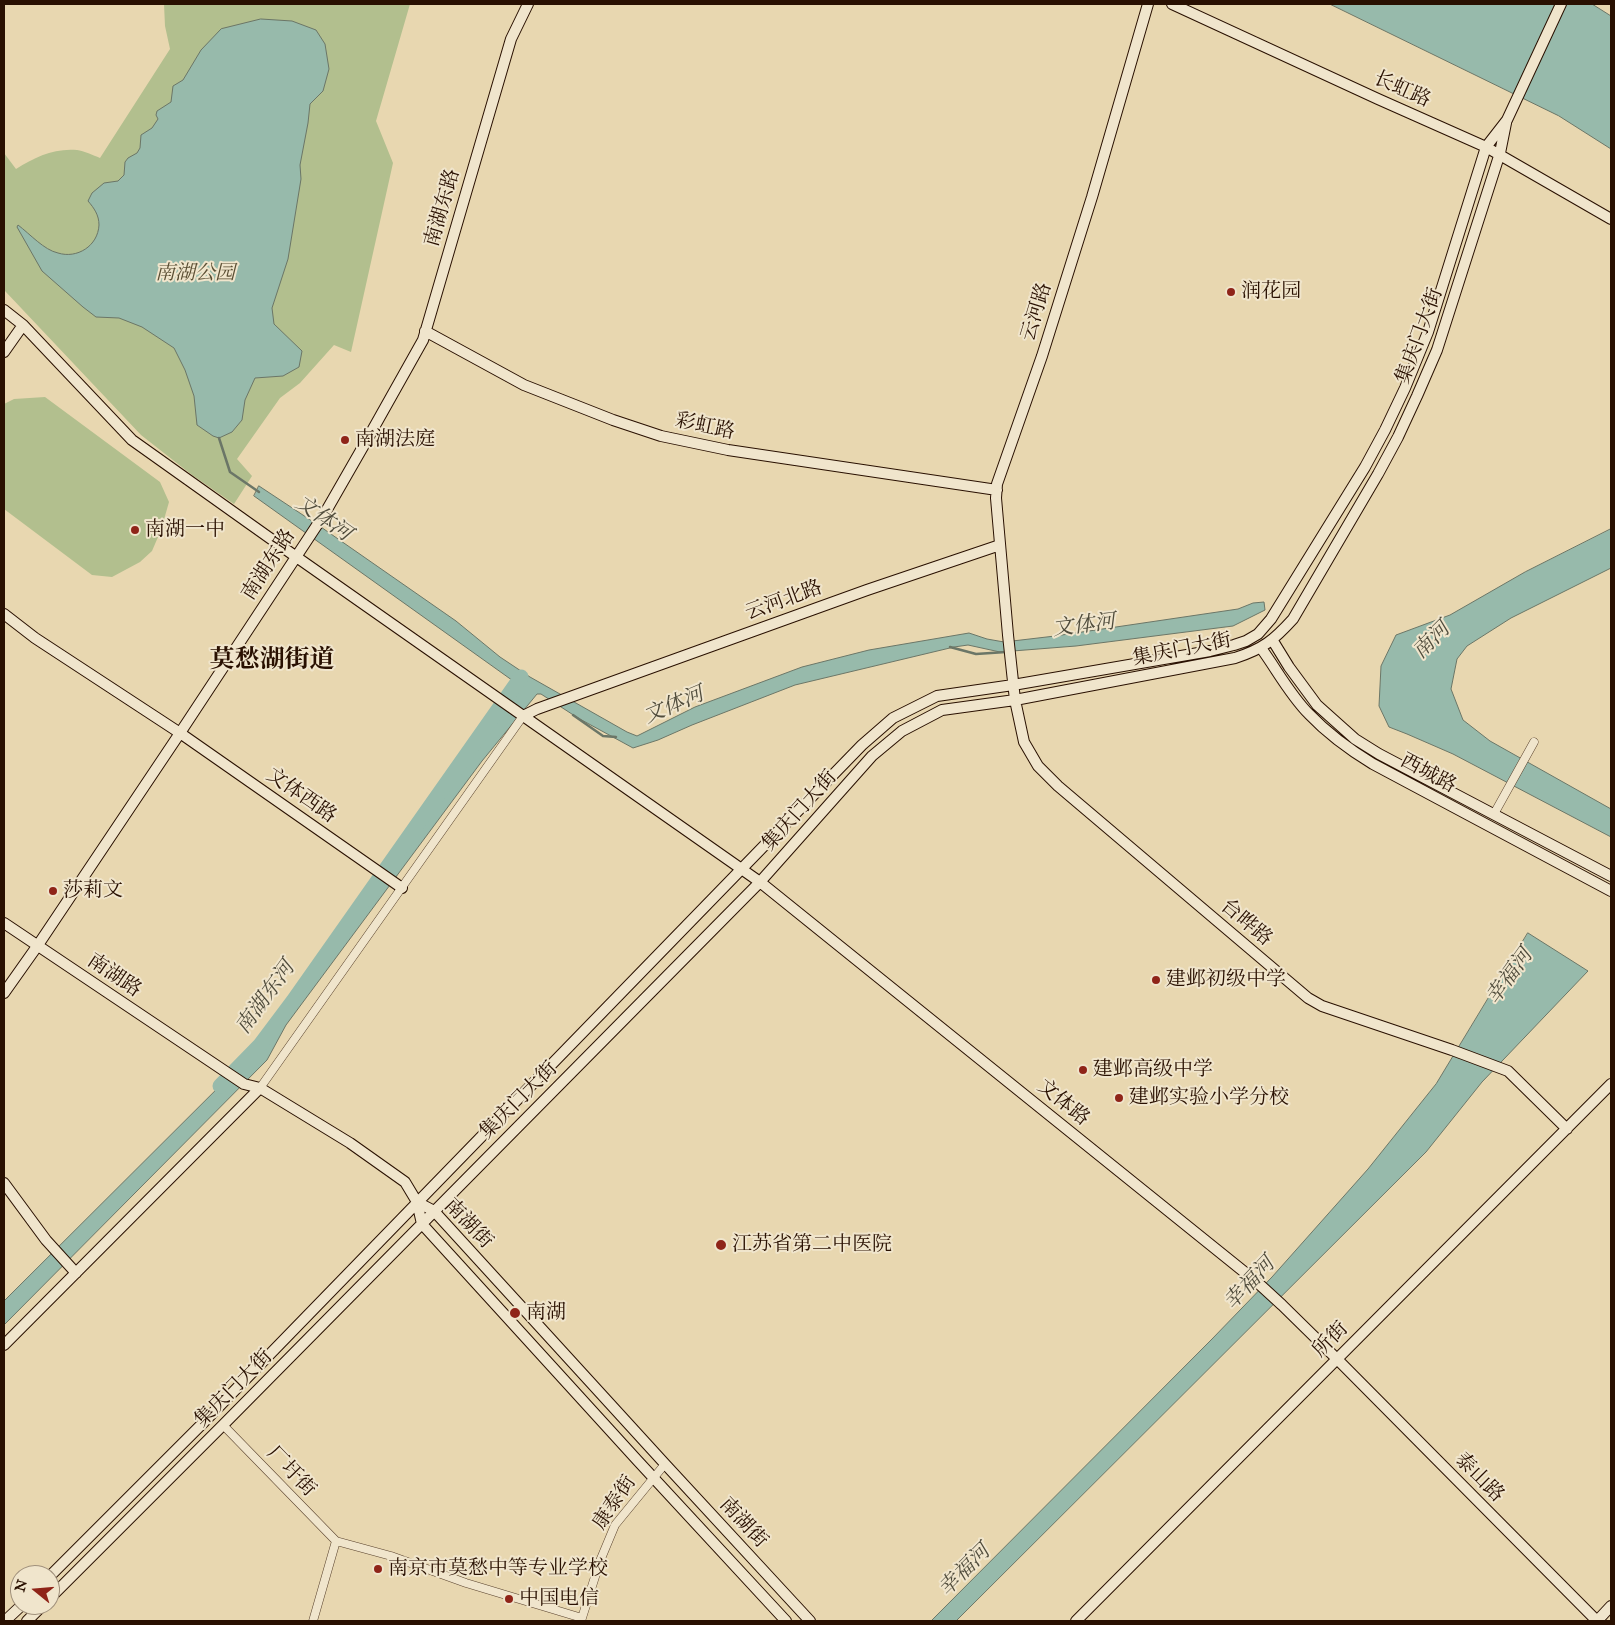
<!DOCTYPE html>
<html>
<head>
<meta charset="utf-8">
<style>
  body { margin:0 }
  #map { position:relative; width:1615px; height:1625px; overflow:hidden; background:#e8d7b0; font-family:"IM FELL Great Primer",serif }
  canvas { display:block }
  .frame { position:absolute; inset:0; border:5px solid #291001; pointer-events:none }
  .north { position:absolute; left:10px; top:1565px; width:50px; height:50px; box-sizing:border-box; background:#f0e5cc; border:1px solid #a0907b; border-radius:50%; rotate:287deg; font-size:14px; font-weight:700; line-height:20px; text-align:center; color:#291001 }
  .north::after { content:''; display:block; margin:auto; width:18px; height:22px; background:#8f2418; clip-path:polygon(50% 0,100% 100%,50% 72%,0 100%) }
</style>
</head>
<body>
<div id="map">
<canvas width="1615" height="1625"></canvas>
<div class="frame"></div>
<div class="north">N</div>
</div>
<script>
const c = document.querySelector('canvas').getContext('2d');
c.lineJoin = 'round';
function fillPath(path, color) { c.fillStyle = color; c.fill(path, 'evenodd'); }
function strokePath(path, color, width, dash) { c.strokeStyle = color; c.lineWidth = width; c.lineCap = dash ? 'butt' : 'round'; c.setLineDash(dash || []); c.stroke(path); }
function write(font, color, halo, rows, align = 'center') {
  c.font = font + ' "IM FELL Great Primer","Noto Serif SC",serif'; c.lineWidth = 4; c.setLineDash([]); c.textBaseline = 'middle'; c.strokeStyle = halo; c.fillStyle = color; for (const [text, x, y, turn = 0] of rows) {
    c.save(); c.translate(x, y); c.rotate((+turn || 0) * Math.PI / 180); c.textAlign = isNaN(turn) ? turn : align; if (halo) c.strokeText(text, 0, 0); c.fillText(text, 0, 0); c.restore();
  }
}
const green = new Path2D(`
  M164,4h246l-34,117 17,42 -42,189 -17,-7 -34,38 -20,15 -43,61 15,17 -18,28 -42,-29 -51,-40 -136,-144 -1,-5v-133l12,16c19,-12 38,-21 61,-19 7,1 16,5 23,8l70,-109 -5,-23z
  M45,397l115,85 9,20 -8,28 -9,21 -12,11 -28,15 -20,-2 -88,-66v-105l10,-5z`);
const water = new Path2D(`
  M1330,4h262l19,12v133l-52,-33z
  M261,19l31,2 24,9 9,14 4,25 -6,22 -13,13 -2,19 -8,42 1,14 -13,80 -16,49 2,16 28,27 -3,16 -16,9 -28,2 -10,22 -3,20 -10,12 -13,6 -6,-2 -16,-11 -3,-29 -9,-26 -11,-22 -32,-21 -23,-9 -23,-1 -13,-10 -41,-36 -25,-44 1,-2c12,9 26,25 40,28 19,6 40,-7 41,-28 0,-10 -5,-17 -11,-24l4,-8 12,-10 14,-2 6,-6 1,-13 3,-4 9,-5 3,-5 1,-13 11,-7 6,-9 -2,-4 1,-4 14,-9 2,-16 10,-6 18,-30 20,-21z
  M259,486l59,39 138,96 44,36 30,20 97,55 10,4 58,-29 107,-40 67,-17 100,-17 18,6 17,3 51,-6 183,-27 15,-6 11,-1 1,8 -32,16 -157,20 -76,6 -32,-7 -14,2 -159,38 -103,40 -34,15 -25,8 -55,-30 -37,-24h-4l-55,67 -196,264 -19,35 -263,265v-24l267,-266 188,-271 58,-77 -1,-4 -262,-187z
  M1611,529v39l-100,50 -44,28 -10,13 -6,30 12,31 27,21 121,68v28l-158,-83 -46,-20 -18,-7 -10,-21 2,-40 15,-31 54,-20 75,-43z
  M1528,933l60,38 -106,111 -56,70 -470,469h-25l281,-282 60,-62 96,-108 68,-85z`);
const stream = new Path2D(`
  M219,438l11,34 29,20
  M950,647l26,7 30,-2
  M573,715l30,21 13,1`);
const river = new Path2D(`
  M220,1086l40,-41 33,-44 228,-324`);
const street = new Path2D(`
  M1494,814l40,-72
  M260,1088l263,-372
  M223,1425l113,116 55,15 75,27 116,35
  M313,1621l23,-80
  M581,1621l19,-60 15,-36 50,-61`);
const secondary = new Path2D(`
  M1148,4l-56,193 -50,159 -45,128 -1,14 12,137 7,65 9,42 14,24 20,20 250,212 14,8 130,44 56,21 59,58
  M1172,4l206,95 108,48 125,72
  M4,310l19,15 109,115 163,116 465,326 498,401 24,22 55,54 260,262
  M425,331l99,54 89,35 48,16 67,14 269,40
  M4,352l19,-27
  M4,614l31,24 145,95 222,155
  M1273,641l16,26 28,38 38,34 24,15 232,122
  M1261,648c16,22 29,47 48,66 19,20 41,36 64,50l238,127
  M523,716l14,-7 330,-119 133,-45
  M4,923l240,161 16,4 90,55 55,39 12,20 5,22 215,236 149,161
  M4,993l34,-48 142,-212 145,-220 43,-75 55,-98 88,-301 17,-35
  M4,1183l42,57 30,33
  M417,1202l17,9 231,253 145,157
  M4,1345l256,-257
  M50,1576l154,-154 658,-677 31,-27 44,-22 76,-11 197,-34 24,-6 12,-4 12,-7 13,-15 94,-152 20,-37 20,-42 23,-56 58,-185 21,-27 54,-116
  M50,1598l173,-173 537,-543 112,-126 30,-25 40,-21 73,-10 220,-42c28,-9 39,-18 58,-39l85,-145 20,-37 19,-41 20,-46 63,-197 6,-30
  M5,1621l17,-16
  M27,1621l16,-16
  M1076,1621l535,-537
  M1597,1621l14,-15`);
const markers = [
  [1231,292,5,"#8f2418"],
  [345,440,5,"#8f2418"],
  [135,530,5,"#8f2418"],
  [53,891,5,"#8f2418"],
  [1156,980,5,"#8f2418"],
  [1083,1070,5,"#8f2418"],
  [1119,1098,5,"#8f2418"],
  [721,1245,6,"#8f2418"],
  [515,1313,6,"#8f2418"],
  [378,1569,5,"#8f2418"],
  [509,1599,5,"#8f2418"]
];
const streetNames = [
  ["长虹路",1402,90,24],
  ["南湖东路",443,208,-74],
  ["云河路",1037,312,-73],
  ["集庆门大街",1420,336,-70],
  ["彩虹路",705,427,12],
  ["南湖东路",269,565,-57],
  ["云河北路",784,601,-20],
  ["集庆门大街",1182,650,-11],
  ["西城路",1428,774,28],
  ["文体西路",301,796,35],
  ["集庆门大街",800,811,-48],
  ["台晔路",1246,923,40],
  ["南湖路",114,976,34],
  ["集庆门大街",519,1101,-45],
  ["文体路",1063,1103,39],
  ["南湖街",468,1224,46],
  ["所街",1331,1340,-45],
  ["集庆门大街",234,1389,-45],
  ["厂圩街",291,1472,46],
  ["泰山路",1479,1478,45],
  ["康泰街",615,1503,-56],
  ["南湖街",743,1523,47]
];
const parkNames = [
  ["南湖公园",195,274]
];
const poiNames = [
  ["润花园",1241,292],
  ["南湖法庭",355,440],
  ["南湖一中",145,530],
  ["莎莉文",63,891],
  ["建邺初级中学",1166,980],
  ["建邺高级中学",1093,1070],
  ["建邺实验小学分校",1129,1098],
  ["江苏省第二中医院",732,1245],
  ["南湖",526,1313],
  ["南京市莫愁中等专业学校",388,1569],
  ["中国电信",519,1599]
];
const waterNames = [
  ["文体河",323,519,35],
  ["文体河",1084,626,-7],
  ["南河",1432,641,-45],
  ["文体河",674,706,-23],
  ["幸福河",1510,977,-54],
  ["南湖东河",266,998,-54],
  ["幸福河",1250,1284,-47],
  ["幸福河",965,1571,-45]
];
const districtNames = [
  ["莫愁湖街道",272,661]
];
fillPath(green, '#b2bf8e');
fillPath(water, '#97baab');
strokePath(water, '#6b7667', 1);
strokePath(stream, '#6b7667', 2.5);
strokePath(river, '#97baab', 15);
strokePath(street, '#59422d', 9);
strokePath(secondary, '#291001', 12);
strokePath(street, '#f0e5cc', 8);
strokePath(secondary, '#f0e5cc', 10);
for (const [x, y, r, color] of markers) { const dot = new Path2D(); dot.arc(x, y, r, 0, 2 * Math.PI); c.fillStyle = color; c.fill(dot); strokePath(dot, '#f0e5cc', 2); }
write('20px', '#291001', '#f0e5cc', streetNames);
write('italic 20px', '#594d32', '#f0e5cc', parkNames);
write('20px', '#291001', '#f0e5cc', poiNames, 'left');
write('italic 21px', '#504c3c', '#f0e5cc', waterNames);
write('bold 25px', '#291001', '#f0e5cc', districtNames);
</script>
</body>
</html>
